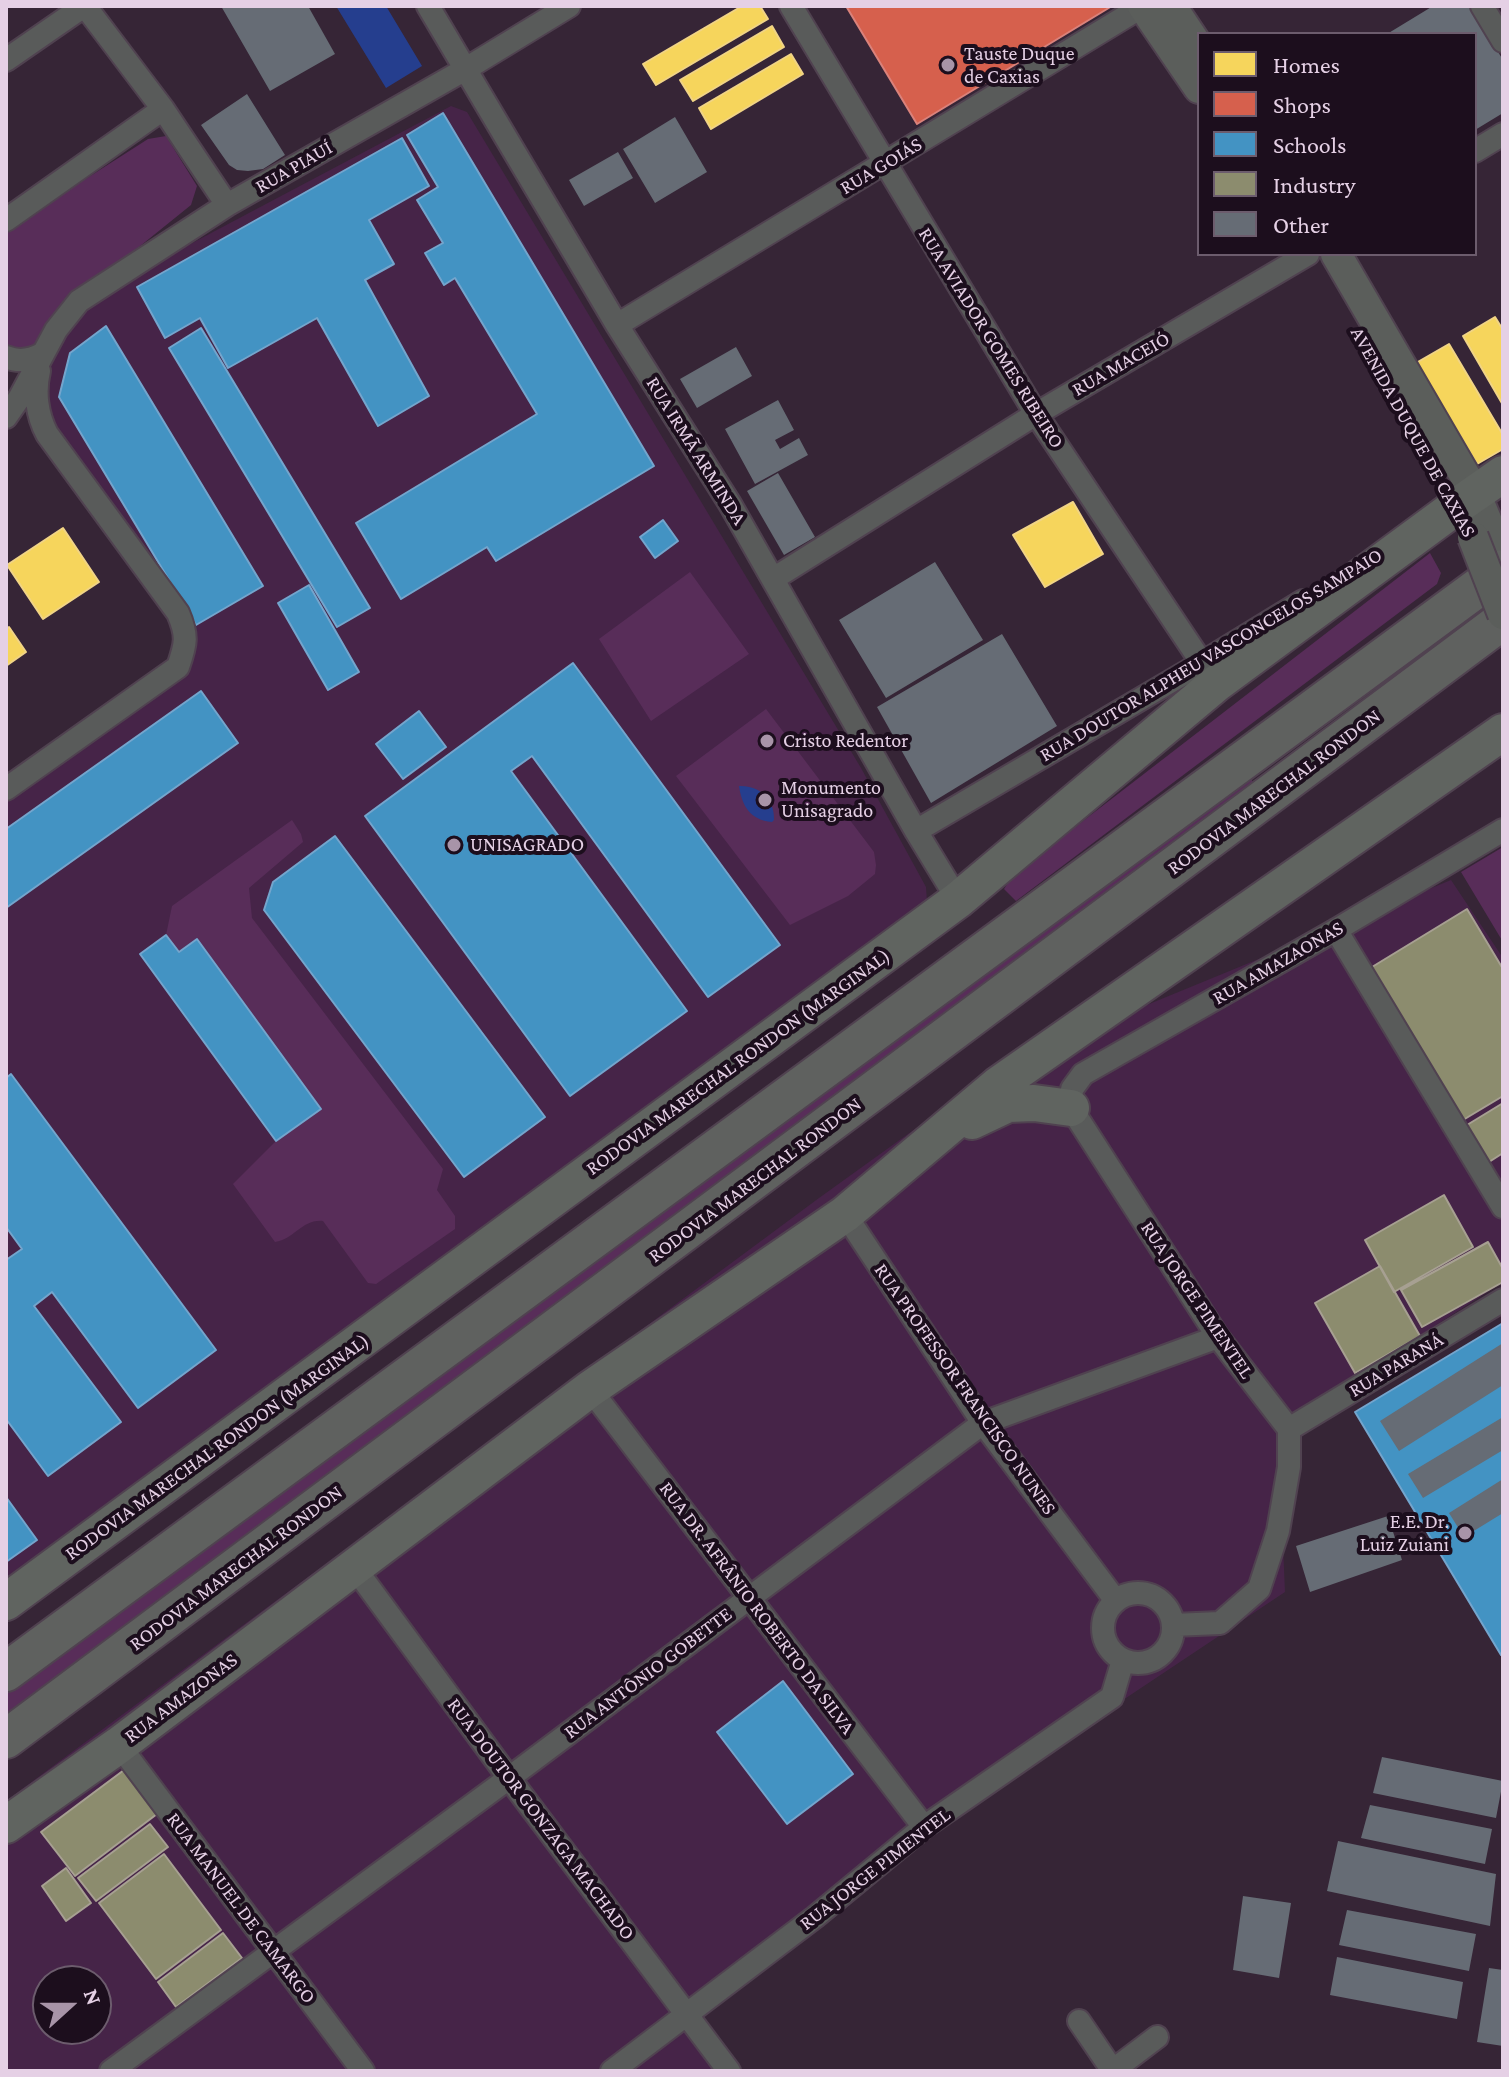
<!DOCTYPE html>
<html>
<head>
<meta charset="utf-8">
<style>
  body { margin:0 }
  #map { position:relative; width:1509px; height:2077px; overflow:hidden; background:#362536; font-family:"Crimson Pro",serif }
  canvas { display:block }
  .frame { position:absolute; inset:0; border:8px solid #e5d0e5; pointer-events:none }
  .legend { position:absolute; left:1197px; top:32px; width:280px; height:224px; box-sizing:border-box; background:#1c0e1d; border:2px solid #6c5c6d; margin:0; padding:10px 14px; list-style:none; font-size:24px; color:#e5d0e5 }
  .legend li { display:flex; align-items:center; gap:16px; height:40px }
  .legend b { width:40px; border:2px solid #6c5c6d }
  .north { position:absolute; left:32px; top:1965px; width:80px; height:80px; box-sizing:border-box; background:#1c0e1d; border:2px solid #6c5c6d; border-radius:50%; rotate:69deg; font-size:22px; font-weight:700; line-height:32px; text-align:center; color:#e5d0e5 }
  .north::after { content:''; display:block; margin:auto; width:28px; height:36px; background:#a894a8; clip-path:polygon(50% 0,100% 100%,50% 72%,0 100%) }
</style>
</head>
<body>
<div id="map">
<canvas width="1509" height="2077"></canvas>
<div class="frame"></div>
<ul class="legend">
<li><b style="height:22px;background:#f6d55c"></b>Homes</li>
<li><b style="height:22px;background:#d6604d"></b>Shops</li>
<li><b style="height:22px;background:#4393c3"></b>Schools</li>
<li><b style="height:22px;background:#8c8c6e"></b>Industry</li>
<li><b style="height:22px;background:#666c75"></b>Other</li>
</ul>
<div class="north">N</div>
</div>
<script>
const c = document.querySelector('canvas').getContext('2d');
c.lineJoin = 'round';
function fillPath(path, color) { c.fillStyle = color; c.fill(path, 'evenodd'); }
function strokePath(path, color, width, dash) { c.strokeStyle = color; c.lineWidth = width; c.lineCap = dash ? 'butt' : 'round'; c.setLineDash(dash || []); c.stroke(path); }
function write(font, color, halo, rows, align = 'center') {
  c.font = font + ' "Crimson Pro",serif'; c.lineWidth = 8; c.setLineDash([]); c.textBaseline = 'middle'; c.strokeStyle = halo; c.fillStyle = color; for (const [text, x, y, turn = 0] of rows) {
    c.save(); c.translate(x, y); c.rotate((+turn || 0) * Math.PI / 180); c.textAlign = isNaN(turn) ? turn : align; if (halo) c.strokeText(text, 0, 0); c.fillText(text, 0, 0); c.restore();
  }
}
const built = new Path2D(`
  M451,106l16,6 394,656 65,119 1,15 -921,687v-787l179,-132 3,-43 -156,-222 10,-46 37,-56z
  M1451,880l52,78v324l-225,145 7,165 -315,210 -275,222 29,47h-718v-270l813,-603 189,-136zM48,1981h48v48h-48z`);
const green = new Path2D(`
  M166,136l31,50 -6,19 -114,92 -45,52 -26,2v-121l142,-91z
  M1430,553l11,20 -4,11 -421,317 -12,-12 9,-14z
  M690,572l59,82 -98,67 -52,-82z
  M766,709l108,143 2,13 -1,9 -27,22 -58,29 -114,-149z
  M1247,770l13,27 -1254,928v-35z
  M292,820l9,14 2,8 -54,46 3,30 191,251 -6,21 18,26v13l-79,55 -8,-1 -45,-62c-21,-2 -28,18 -48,21l-42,-58 43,-43 44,-33 -122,-169 -19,13 -13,-17 6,-29z
  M1503,847v95l-42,-70z`);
const water = new Path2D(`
  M336,6h50l36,60 -36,22z
  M739,786c20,-1 36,13 35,34l-2,2c-22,-2 -30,-16 -33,-36z`);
const homes = new Path2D(`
  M742,6h18l8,13 -112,66 -13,-21z
  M772,26l12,21 -91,54 -13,-21z
  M791,54l12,20 -92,55 -12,-21z
  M1495,317l8,13v75l-40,-69z
  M1449,344l54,91v14l-26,15 -61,-101z
  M1073,502l30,52 -58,33 -32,-52z
  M63,528l36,54 -56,37 -36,-54z
  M9,627l17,25 -20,14v-37z`);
const shops = new Path2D(`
  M846,6h266l-195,118z`);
const schools = new Path2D(`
  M443,113l211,353 -158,95 -9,-14 -86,52 -45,-76 181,-109 -82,-136 -11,7 -19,-32 18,-10 -26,-43 21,-13 -31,-52z
  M402,138l27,48 -60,34 25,44 -29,16 64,116 -51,30 -61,-108 -89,50 -28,-50 -35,20 -28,-51z
  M106,326l157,260 -67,39 -137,-228 11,-44z
  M201,328l169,280 -33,19 -168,-279z
  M663,520l15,21 -23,17 -15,-21z
  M309,585l50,87 -31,18 -50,-87z
  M573,663l207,282 -72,52 -176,-241 -21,15 176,240 -117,85 -205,-280z
  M201,691l37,52 -232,165v-79z
  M419,711l27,36 -43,32 -27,-35z
  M335,836l210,281 -81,60 -200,-267 9,-28z
  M166,935l13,17 18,-13 124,170 -45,32 -136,-187z
  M11,1074l205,276 -78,58 -86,-116 -18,14 87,116 -73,54 -42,-57v-159l16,-11 -16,-22v-149z
  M1503,1323v331l-2,1 -146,-243z
  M6,1497l31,43 -31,22z
  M783,1681l70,93 -66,50 -70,-92z`);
const industry = new Path2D(`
  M1467,909l36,60v127l-40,24 -91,-153z
  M1503,1103v50l-14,9 -22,-37z
  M1444,1195l29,52 -79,45 -29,-52z
  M1488,1242l15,27v13l-81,45 -21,-37z
  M1380,1266l40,70 -65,37 -40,-70z
  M124,1770l33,44 -82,62 -34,-44z
  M150,1824l18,23 -72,54 -18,-23z
  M164,1854l57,76 -65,49 -57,-76z
  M66,1868l25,35 -25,18 -24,-35z
  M223,1933l19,25 -66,49 -18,-25z`);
const building = new Path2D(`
  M221,6h87l27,48 -65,37z
  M1433,6h37l33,54v53l-28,17v-96h-88z
  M247,94l38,61 -22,14 -15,2 -11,-1 -8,-5 -28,-40z
  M675,117l32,55 -52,31 -32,-54z
  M618,152l15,26 -49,28 -15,-26z
  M736,347l16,29 -55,32 -17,-29z
  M778,400l16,30 -19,10 5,9 19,-11 9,17 -53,29 -30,-55z
  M778,473l37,64 -31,18 -37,-64z
  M935,562l48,78 -97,58 -47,-78z
  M1002,634l55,92 -126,77 -54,-96z
  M1503,1343v42l-104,66 -19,-30z
  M1503,1417v33l-80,48 -15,-24z
  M1503,1479v34l-39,24 -15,-24z
  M1388,1516l14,44 -92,32 -14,-46z
  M1382,1757l121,24 -7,37 -123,-25z
  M1370,1805l122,24 -7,35 -124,-26z
  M1338,1841l158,33 -6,52 -163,-35z
  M1243,1896l48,7 -12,75 -46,-8z
  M1347,1910l129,24 -7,37 -130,-26z
  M1337,1957l126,25 -6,37 -127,-24z
  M1489,1968l14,2v76l-26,-4z`);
const minor = new Path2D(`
  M85,6l78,103 64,96
  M428,6l189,319 113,179 186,327 42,69
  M791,6l245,408 166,249
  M1482,6l21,35
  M6,60l78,-54
  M1475,151l28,-17
  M6,220l157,-111
  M617,325l526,-319
  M6,357c12,5 25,3 36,-3
  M6,417l14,-20 36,-67 23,-29 148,-96 237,-135 105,-64
  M773,579l263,-165 272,-160
  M6,789l172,-122c8,-23 10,-31 0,-54l-131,-179c-10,-19 -13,-42 -8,-63
  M916,831l286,-168 101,-62
  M1336,930l167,277
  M845,1214l138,209 133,178
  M590,1389l334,438
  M1289,1429l214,-129
  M354,1567l155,211 220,293
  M1103 1628a35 35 0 1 1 70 0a35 35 0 1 1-70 0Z
  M1173,1625l47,-2 39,-34 19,-58 11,-64v-38l-71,-92 -147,-229 1,-19 11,-15 253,-144 167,-100
  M119,1745l244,326
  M1079,2021l34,50
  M111,2071l398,-293 474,-355 235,-86
  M612,2071l203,-154 109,-90 188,-130 11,-37
  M1112,2071l45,-34`);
const secondary = new Path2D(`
  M1143,6l56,82
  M1171,6l28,42
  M1336,254l139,239 28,67`);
const trunk = new Path2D(`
  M972,1121l36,-17 26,-1 37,5
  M6,1602l952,-702 259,-217 240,-177 46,-32
  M6,1825l113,-80 471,-356 255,-175 153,-129 505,-353`);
const motorway = new Path2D(`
  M6,1672l1497,-1103
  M6,1739l1497,-1119`);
const secondaryBridge = new Path2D(`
  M1473,537l30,77`);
const markers = [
  [948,65,8,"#a894a8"],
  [767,741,8,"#a894a8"],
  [765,800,8,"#a894a8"],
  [454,845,8,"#a894a8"],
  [1465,1533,8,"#a894a8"]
];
const poiNames = [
  ["Tauste Duque",964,54],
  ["de Caxias",964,77],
  ["Cristo Redentor",783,741],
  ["Monumento",781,788],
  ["Unisagrado",781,811],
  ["UNISAGRADO",470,845],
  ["E.E. Dr.",1449,1522,"right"],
  ["Luiz Zuiani",1449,1545,"right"]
];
const streetNames = [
  ["RUA GOIÁS",881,166,-31],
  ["RUA PIAUÍ",294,167,-30],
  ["RUA AVIADOR GOMES RIBEIRO",991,338,58],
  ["RUA MACEIÓ",1121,364,-30],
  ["AVENIDA DUQUE DE CAXIAS",1413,432,61],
  ["RUA IRMÃ ARMINDA",696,451,58],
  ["RUA DOUTOR ALPHEU VASCONCELOS SAMPAIO",1211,655,-31],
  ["RODOVIA MARECHAL RONDON",1274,792,-37],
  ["RUA AMAZAONAS",1278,963,-30],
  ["RODOVIA MARECHAL RONDON (MARGINAL)",738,1062,-36],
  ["RODOVIA MARECHAL RONDON",755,1180,-37],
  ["RUA JORGE PIMENTEL",1197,1300,56],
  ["RUA PARANÁ",1396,1365,-31],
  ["RUA PROFESSOR FRANCISCO NUNES",965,1389,55],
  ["RODOVIA MARECHAL RONDON (MARGINAL)",217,1447,-36],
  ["RODOVIA MARECHAL RONDON",236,1568,-37],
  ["RUA DR. AFRÂNIO ROBERTO DA SILVA",757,1608,53],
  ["RUA ANTÔNIO GOBETTE",648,1673,-37],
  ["RUA AMAZONAS",181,1698,-37],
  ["RUA DOUTOR GONZAGA MACHADO",541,1819,53],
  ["RUA JORGE PIMENTEL",875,1869,-38],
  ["RUA MANUEL DE CAMARGO",241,1908,53]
];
fillPath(built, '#462448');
fillPath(green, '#582d59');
fillPath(water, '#253e8e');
fillPath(homes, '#f6d55c');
strokePath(homes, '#f1d485', 2);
fillPath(shops, '#d6604d');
strokePath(shops, '#da827b', 2);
fillPath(schools, '#4393c3');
strokePath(schools, '#74a5cd', 2);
fillPath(industry, '#8c8c6e');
strokePath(industry, '#a7a092', 2);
fillPath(building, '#666c75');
strokePath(minor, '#504250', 26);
strokePath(secondary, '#504250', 34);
strokePath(trunk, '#504250', 40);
strokePath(motorway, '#504250', 42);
strokePath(minor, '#595b5a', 22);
strokePath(secondary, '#5b5e5b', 30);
strokePath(trunk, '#606460', 36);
strokePath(motorway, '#5f615f', 38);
strokePath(secondaryBridge, '#504250', 34, []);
strokePath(secondaryBridge, '#5b5e5b', 30);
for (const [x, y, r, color] of markers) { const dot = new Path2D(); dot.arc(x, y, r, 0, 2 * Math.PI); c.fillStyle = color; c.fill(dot); strokePath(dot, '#1c0e1d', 3); }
write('20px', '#e5d0e5', '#1c0e1d', poiNames, 'left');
write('20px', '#e5d0e5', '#1c0e1d', streetNames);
</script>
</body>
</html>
